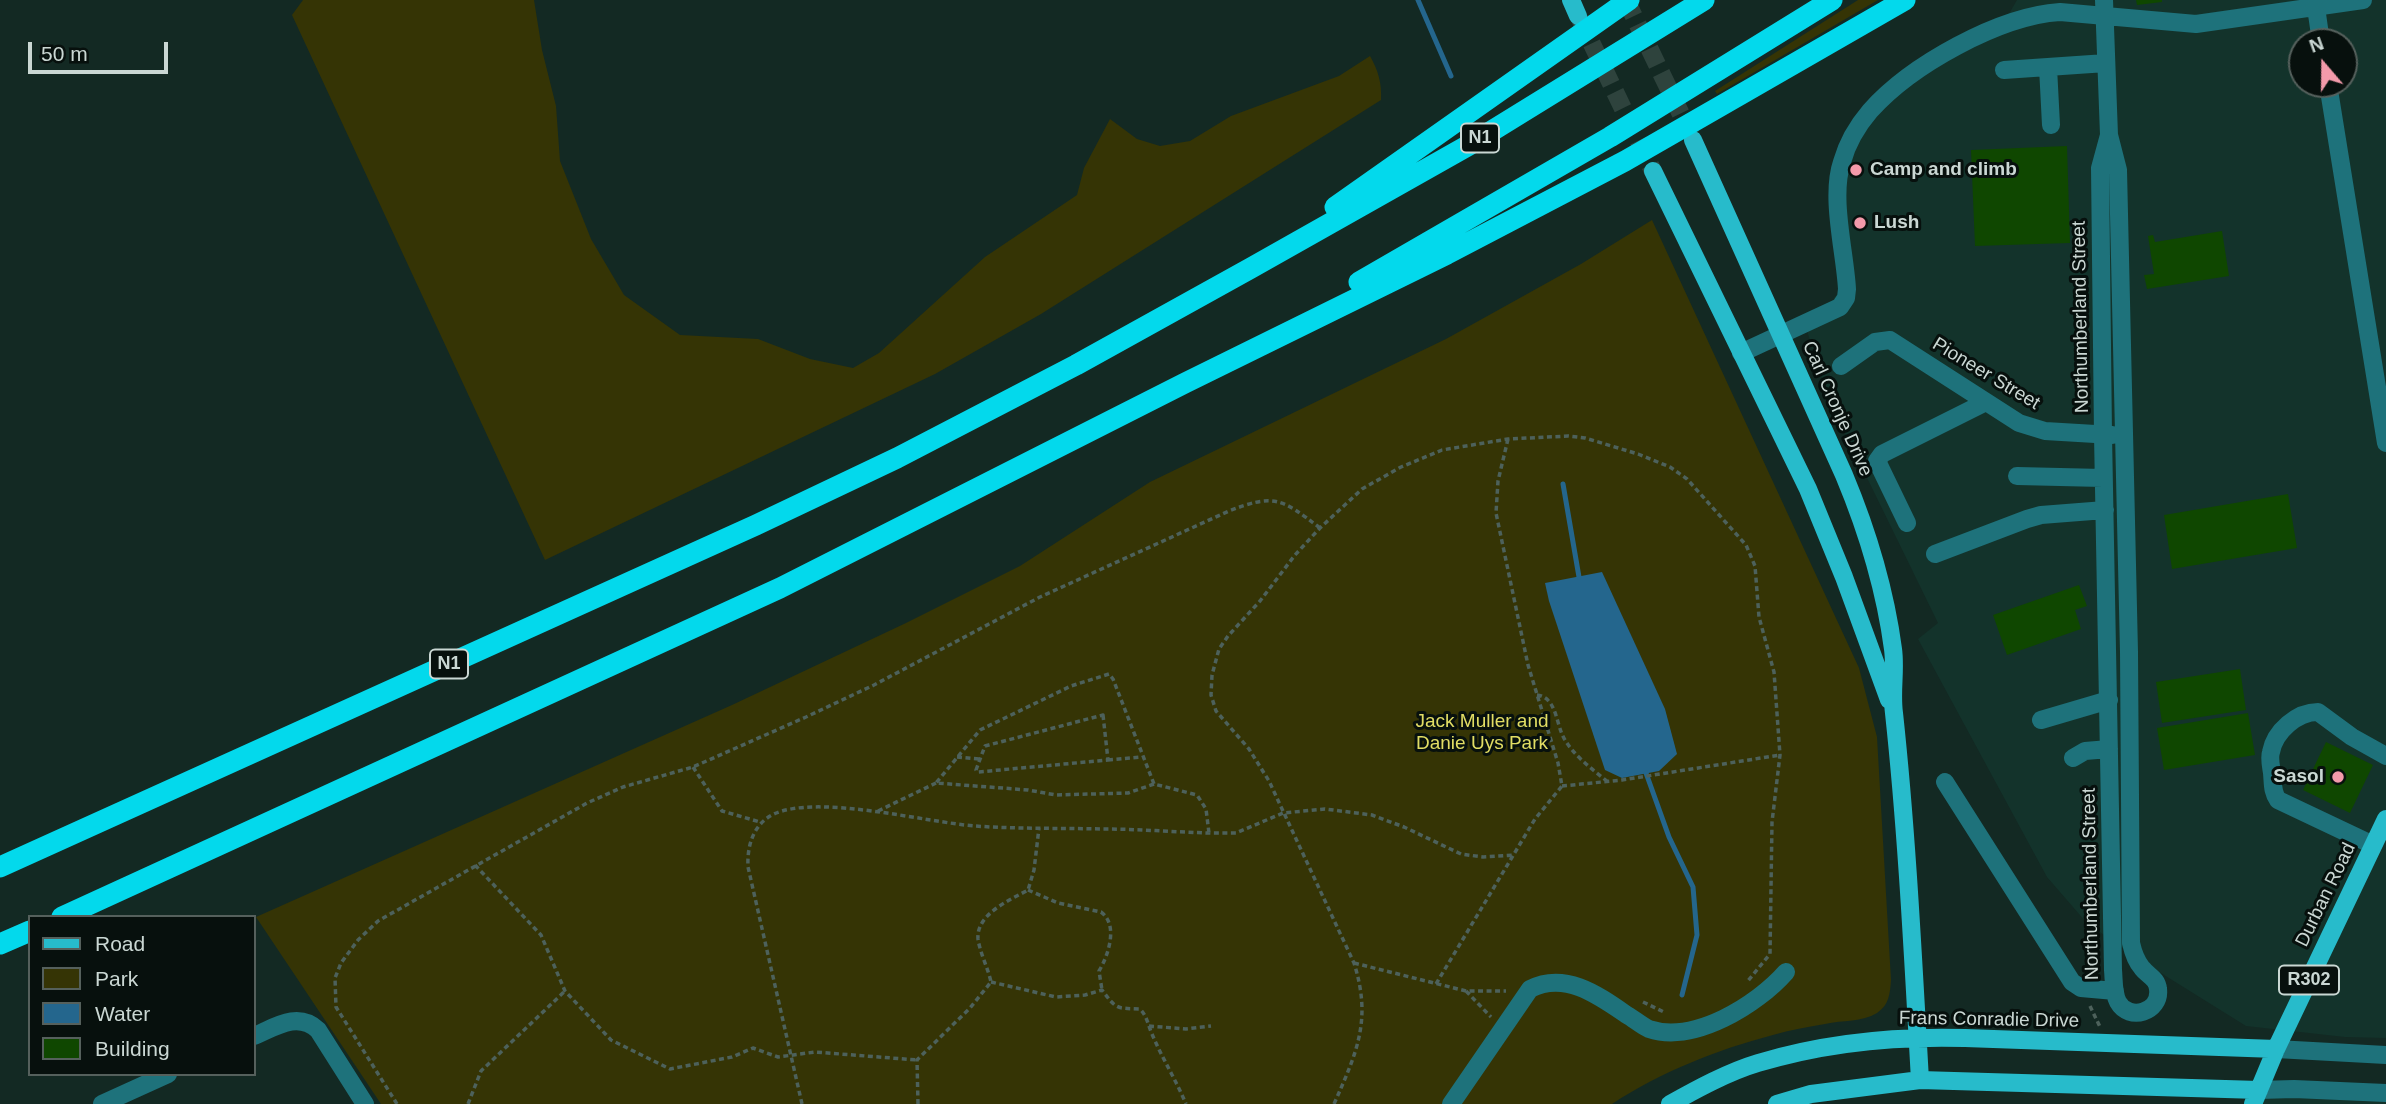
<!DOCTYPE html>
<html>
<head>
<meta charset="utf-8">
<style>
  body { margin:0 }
  #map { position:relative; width:2386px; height:1104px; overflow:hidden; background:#132923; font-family:Helvetica,sans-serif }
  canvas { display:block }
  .legend { position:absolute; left:28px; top:915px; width:228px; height:161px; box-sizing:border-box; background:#07100d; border:2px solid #55605c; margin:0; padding:9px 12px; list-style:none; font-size:21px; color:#cad7d3 }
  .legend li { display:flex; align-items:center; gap:14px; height:35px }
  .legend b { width:35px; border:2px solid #55605c }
  .north { position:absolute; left:2288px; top:28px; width:70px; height:70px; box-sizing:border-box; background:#07100d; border:2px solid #55605c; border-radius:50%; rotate:340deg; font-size:19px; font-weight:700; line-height:28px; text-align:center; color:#cad7d3 }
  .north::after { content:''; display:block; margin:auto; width:24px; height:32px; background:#f39aaa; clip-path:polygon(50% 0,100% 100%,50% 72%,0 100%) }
  .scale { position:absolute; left:28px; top:42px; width:140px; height:32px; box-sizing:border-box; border:4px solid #cad7d3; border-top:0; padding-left:9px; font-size:21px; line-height:24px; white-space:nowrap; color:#cad7d3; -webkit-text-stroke:5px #07100d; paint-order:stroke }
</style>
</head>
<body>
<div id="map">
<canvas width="2386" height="1104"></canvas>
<ul class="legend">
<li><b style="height:9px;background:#27bbcb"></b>Road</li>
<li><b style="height:19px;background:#353405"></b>Park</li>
<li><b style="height:19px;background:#24668d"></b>Water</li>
<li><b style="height:19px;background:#0f4700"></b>Building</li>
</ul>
<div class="north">N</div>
<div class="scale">50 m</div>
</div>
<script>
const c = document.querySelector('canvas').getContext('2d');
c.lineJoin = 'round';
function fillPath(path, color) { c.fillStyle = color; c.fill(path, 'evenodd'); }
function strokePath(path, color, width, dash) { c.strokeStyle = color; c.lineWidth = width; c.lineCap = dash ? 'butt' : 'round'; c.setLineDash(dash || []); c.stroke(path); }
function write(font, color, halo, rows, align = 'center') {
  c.font = font + ' Helvetica,sans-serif'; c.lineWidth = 6; c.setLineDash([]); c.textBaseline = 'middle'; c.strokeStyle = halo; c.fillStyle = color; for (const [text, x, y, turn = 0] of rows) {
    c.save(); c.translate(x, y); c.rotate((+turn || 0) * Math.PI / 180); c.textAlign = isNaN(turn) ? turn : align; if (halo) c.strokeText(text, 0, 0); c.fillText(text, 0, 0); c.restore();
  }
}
const built = new Path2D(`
  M2017,0h369v1038l-41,-1 -99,-11 -114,-71 -46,-33 -39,-45 -129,-238 20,-16 -109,-223 -27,-85 30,-14 8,-11 -6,-101 34,-79 135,-86zM2302,42h42v42h-42z
  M2260,1091l126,3v10h-132z`);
const green = new Path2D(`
  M303,0h231l8,50 14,56 4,55 31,78 33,56 56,40 78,4 52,20 43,9 26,-15 106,-96 92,-62 7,-27 26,-49 27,20 23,7 30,-5 41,-25 108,-40 31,-20c8,14 12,27 11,44l-340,214 -106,60 -390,186 -253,-545z
  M1858,0h20l-161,94 -2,-3z
  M1652,220l207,448 18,69 14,243c-1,14 -2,25 -14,33 -15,9 -34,7 -52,11 -17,3 -35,6 -52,11 -57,15 -112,37 -161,69h-1231l-125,-187 476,-212 174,-82 114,-57 130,-84 296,-143 135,-75z`);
const water = new Path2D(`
  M1602,572l63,137 12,45 -18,17 -37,7 -17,-8 -56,-169 -4,-18z`);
const stream = new Path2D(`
  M1418,0l33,76
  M1563,484l16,93
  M1646,773l23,64 24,50 4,48 -15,60`);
const building = new Path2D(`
  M2136,0h26v2l-25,3z
  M2067,146l3,97 -95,3 -4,-96z
  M2222,231l7,45 -82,13 -3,-14 10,-1 -6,-38 5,-1 2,7z
  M2288,494l9,54 -125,21 -8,-54z
  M2079,585l8,21 -12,4 6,19 -74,26 -14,-40z
  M2240,669l6,41 -84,13 -6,-41z
  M2248,713l7,42 -91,15 -7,-42z
  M2326,742l47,23 -23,48 -47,-23z`);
const majorTunnel = new Path2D(`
  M1626,0l65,135
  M1580,19l73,152`);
const path = new Path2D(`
  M1537,695c18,2 19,25 25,39 8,19 30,35 46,48
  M1103,715l5,45 -130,12 -2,-2 9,-24z
  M957,757l22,2
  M1108,760l34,-3
  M693,767l29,44 38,11
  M1154,784l-26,9 -72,2 -28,-5 -92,-7 44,-53 91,-44 38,-12 4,5 41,105 43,11 9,14 3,24
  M1562,786l60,-6 158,-25
  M878,811l58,-28
  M475,865l66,70 24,56 46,49 59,29 62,-12 21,-9 25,9 37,-5 102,8
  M1028,890l30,13 43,9c18,13 7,44 -2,59l3,19
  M1354,963l112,28h40
  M991,982l65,15 29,-2 17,-5c15,20 14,18 38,19 7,7 8,16 12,25 10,24 24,46 34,70
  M1436,984l99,-165 27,-33 -4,-23 -30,-98 -32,-152 2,-32 10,-42
  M1466,991l25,26
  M1643,1002l21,10
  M2090,1006l10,21
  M1149,1026l37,3 25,-3
  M397,1104l-61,-97 -1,-29 6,-15 17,-23 20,-19 209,-118 36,-16 70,-20 113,-50 68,-32 166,-88 189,-86c46,-18 53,-12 91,17
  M468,1104l13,-33 84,-80
  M802,1104l-54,-237c-1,-21 5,-43 26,-53 44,-20 150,8 201,12 42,3 85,2 128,3 35,0 71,3 106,4h27l47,-20 42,-4 47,6 32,12 57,27 22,3 31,-2
  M918,1104l-1,-44 53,-52 21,-26c-3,-14 -11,-29 -13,-43 -2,-25 32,-39 50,-49l6,-20 5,-42
  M1334,1104c23,-52 38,-84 20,-141l-85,-182 -20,-32 -33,-38 -5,-16 1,-20 7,-26 9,-13 32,-35 35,-46 25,-27 42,-39 39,-22 41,-17 66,-11 60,-3 17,2 53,16 32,13 17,12 59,66 9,21 4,51 15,55 6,83 -8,67 -2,132 -23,28`);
const minor = new Path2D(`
  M2104,0l5,135 9,35 11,482 2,291c2,9 5,18 11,25 6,8 15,10 16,21 3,23 -29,33 -40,13 -5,-9 -4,-22 -5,-32l-10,-535 -3,-267 9,-33
  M2315,0l6,42
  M2048,67l3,58
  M2004,70l102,-7
  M2328,84l58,359
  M1741,353l99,-46 6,-9 1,-9c-2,-37 -17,-92 -5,-127 5,-18 16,-37 28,-51 41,-46 129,-95 190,-99l136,12 167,-24
  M1841,366l34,-24 15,-2 129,83 26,8 67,4
  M2017,476l86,2
  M1907,523l-30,-62 5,-7 104,-52
  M1935,554l92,-35 14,-4 64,-5
  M2041,720l68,-20
  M2073,758l12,-7 24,-2
  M1945,782l127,200 9,6 34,3
  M2373,845l-95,-45c-6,-8 -5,-17 -6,-27 -1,-7 -3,-15 -1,-21 4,-21 26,-40 47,-40l34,25 34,19
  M254,1036c21,-9 44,-25 64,-6l47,74
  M2276,1049l110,6
  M2259,1090l35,-1 92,4
  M102,1104l66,-30
  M1451,1104l79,-115c35,-18 68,6 97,26 7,4 15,11 22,14 45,15 108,-24 137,-57`);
const major = new Path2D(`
  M1571,0l7,16
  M1693,140l151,335c23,55 41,114 49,174 3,21 -2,42 1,64 13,121 19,244 26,367
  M1653,171l155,318 36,88 45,123
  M1670,1104c27,-15 58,-32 88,-41 66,-20 138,-27 207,-25l311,11
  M1777,1104l34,-10 109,-14 339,10
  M2253,1104l23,-55 110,-230`);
const highway = new Path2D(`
  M1335,207l294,-207
  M1359,282l251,-145 222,-137
  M0,867l756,-342 141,-67 179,-93 175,-97 218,-123 235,-145
  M62,917l718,-329 405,-205 262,-129 178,-93 280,-161
  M0,944l30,-13`);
const markers = [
  [1856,170,7,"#f39aaa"],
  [1860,223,7,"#f39aaa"],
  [2338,777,7,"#f39aaa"]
];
const shields = [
  [1480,138,38],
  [449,664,38],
  [2309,980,60]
];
const shieldNames = [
  ["N1",1480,138],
  ["N1",449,664],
  ["R302",2309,980]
];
const poiNames = [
  ["Camp and climb",1870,170],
  ["Lush",1874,223],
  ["Sasol",2324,777,"right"]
];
const streetNames = [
  ["Northumberland Street",2081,317,-91],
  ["Pioneer Street",1986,374,31],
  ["Carl Cronje Drive",1837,409,66],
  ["Northumberland Street",2091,884,-91],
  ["Durban Road",2326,895,-64],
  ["Frans Conradie Drive",1989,1020,1]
];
const parkNames = [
  ["Jack Muller and",1482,722],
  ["Danie Uys Park",1482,744]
];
fillPath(built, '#13332b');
fillPath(green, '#353405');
fillPath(water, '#24668d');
strokePath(stream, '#24668d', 5);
fillPath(building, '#0f4700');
strokePath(majorTunnel, '#2e433d', 18, [18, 9]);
strokePath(path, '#4d615b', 3.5, [5, 3.5]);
strokePath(minor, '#1e727b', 18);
strokePath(major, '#27bbcb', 18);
strokePath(highway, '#03d9ec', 21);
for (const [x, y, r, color] of markers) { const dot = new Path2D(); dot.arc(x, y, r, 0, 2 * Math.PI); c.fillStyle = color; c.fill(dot); strokePath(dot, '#07100d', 2.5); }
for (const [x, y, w] of shields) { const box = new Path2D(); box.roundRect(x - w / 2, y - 14.5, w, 29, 5); c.fillStyle = '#07100d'; c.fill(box); strokePath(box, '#cad7d3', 2); }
write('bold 18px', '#cad7d3', null, shieldNames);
write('bold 19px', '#cad7d3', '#07100d', poiNames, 'left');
write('19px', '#cad7d3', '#07100d', streetNames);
write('19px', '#e1dd64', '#07100d', parkNames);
</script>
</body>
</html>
